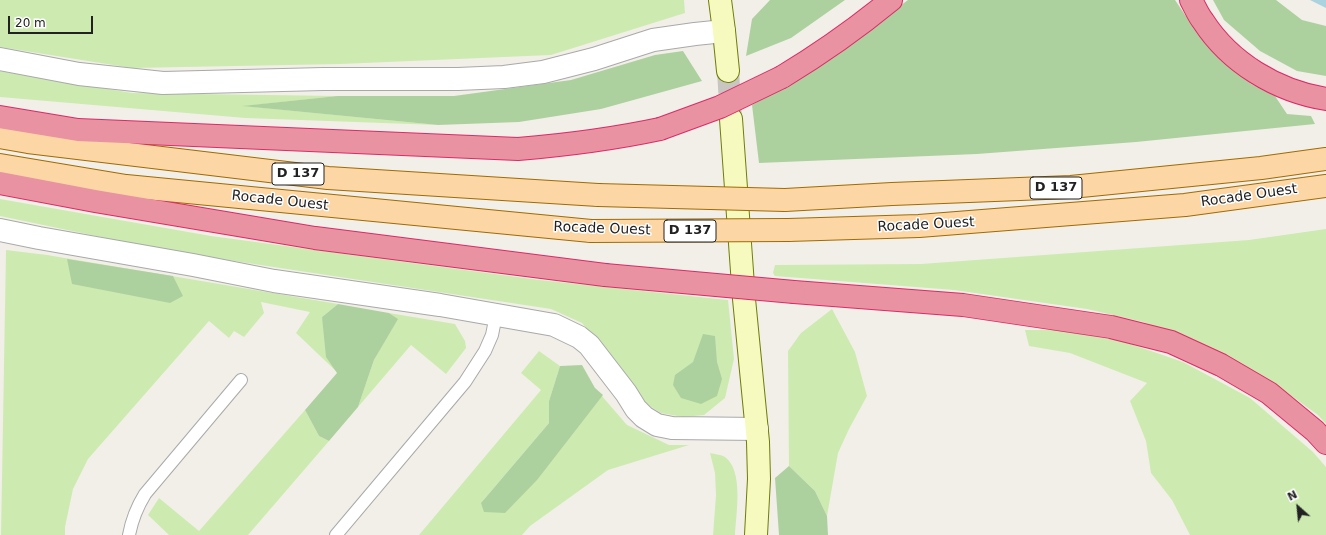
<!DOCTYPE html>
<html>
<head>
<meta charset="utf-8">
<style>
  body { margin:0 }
  #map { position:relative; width:1326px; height:535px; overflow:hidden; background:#f2efe9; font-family:"DejaVu Sans",sans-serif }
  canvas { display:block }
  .north { position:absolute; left:1278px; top:487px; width:40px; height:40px; -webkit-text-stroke:3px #fff; paint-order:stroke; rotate:333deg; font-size:11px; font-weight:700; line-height:16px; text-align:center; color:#222 }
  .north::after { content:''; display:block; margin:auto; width:14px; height:18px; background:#222; clip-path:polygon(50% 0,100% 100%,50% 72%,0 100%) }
  .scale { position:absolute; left:8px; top:16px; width:85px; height:18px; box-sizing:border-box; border:2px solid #222; border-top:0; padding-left:5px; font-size:12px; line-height:14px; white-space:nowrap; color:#222; -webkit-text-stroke:3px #fff; paint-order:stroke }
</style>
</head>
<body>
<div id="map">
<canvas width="1326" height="535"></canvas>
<div class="north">N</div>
<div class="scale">20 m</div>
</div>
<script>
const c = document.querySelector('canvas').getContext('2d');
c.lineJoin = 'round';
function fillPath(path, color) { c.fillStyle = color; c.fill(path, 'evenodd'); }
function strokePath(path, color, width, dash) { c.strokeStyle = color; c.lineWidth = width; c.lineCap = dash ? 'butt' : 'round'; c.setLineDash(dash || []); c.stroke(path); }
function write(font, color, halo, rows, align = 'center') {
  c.font = font + ' "DejaVu Sans",sans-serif'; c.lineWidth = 3; c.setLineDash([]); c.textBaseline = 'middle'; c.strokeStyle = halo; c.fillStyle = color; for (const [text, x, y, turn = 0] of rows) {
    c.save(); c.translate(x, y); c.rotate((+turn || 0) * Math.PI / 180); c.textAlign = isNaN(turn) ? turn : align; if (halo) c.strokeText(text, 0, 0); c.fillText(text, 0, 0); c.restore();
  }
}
const grass = new Path2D(`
  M0,0h684l1,13 -134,42 -210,9 -209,4 -132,-21z
  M0,71l132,22 205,3 -92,10 193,19 -193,-7 -245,-21z
  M0,199l211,37 329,44 188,20 6,59 -9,39 -21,17 -21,2 -22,-4 -16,-10 -27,-37 -36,-43 -31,-14 -383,-58 -168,-35z
  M1326,229v195l-8,-9 -46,-33 -56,-32 -73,-28 -56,-13 -133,-19 -179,-14 -2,-3 2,-8 146,-1 328,-24z
  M6,250l41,5 291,49 -16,13 16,56 -42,-40 14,-21 -49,-10 3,11 -20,24 -10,-6 -5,7 -20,-17 -121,138 -15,30 -8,38v8h-64z
  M832,309l23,43 12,44 -18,33 -11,24 -11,63 -12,-25 -26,-25 -1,-115 13,-18z
  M389,313l66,11 10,17 1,7 -20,26 -35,-29 -53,62 16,-47 23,-41z
  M1025,330h31l66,11 61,21 67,36 63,54 13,15v68h-136l-18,-35 -21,-27 -5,-32 -16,-40 17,-18 -77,-30 -41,-7z
  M539,351l21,15 -11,35v22l-68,80 114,-115 32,37 42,20h20l-81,25 -78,56 -8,9h-103l122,-145 -20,-17z
  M305,410l14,26 10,5 -81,94h-79l-21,-20 11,-17 40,33z
  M710,453c5,1 12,2 15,4 19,14 11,57 10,78h-22l3,-40 -1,-22z`);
const forest = new Path2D(`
  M770,0h75l-54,38 -45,18 6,-37z
  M908,0h267l19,28 29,33 28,23 24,12 12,18 24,2 4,8 -179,18 -159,12 -218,9 -7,-58 70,-41z
  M1213,0h63l26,20 24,6v50l-29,-5 -37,-20 -36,-31z
  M683,51l19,30 -101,28 -82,13 -81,3 -196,-19 95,-10h117l117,-16 84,-25z
  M67,259l106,17 10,20 -13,7 -98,-19z
  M338,304l51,9 9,6 -24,41 -16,47 -29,34 -10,-5 -14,-26 32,-37 -11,-16 -4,-40z
  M703,334l12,2 2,26 5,17 -5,17 -16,8 -20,-6 -8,-13 2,-10 18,-13z
  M582,365l13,23 8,7 -66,85 -32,33 -21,-1 -3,-9 68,-80v-22l11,-35z
  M789,466l26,25 12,25 1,19h-49l-4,-57z`);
const water = new Path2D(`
  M1310,0h16v8z`);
const secondaryTunnel = new Path2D(`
  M728,71l3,48`);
const lane = new Path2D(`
  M129,535c3,-16 8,-28 16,-41l96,-114
  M336,535l129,-153 20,-31 7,-16 4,-20`);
const street = new Path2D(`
  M0,59l79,15 84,9 160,-4h135l46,-2 39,-5 51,-13 59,-19 42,-6 29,-3
  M0,230l39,8 154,27 81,16 166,24 114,20 25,12 10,8 37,48 10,16 8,8 13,8 15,3 85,1`);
const secondary = new Path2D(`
  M720,0l4,31 4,40
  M731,119l13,180 14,143 1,37 -3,56`);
const primary = new Path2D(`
  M0,137l28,5 300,36 270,17
  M0,165l126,21 465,45
  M785,200l107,-6 179,-7 190,-19 65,-9
  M788,230l131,-4 266,-21 141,-19`);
const highway = new Path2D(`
  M1191,0c4,7 7,15 12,21 27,42 74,70 123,78
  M782,77c38,-23 75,-49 109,-77
  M0,117l78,13 440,19c48,-4 95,-10 142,-20
  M0,183l95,18 220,37 290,37
  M794,292l169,13 148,22 60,15 50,23 48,28 46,38 11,12`);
const primaryBridge = new Path2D(`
  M598,195l187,5
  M591,231l197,-1`);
const highwayBridge = new Path2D(`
  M660,129l60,-22 62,-30
  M605,275l189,17`);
const shields = [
  [298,174,52],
  [1056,188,52],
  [690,231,52]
];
const shieldNames = [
  ["D 137",298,174],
  ["D 137",1056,188],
  ["D 137",690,231]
];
const streetNames = [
  ["Rocade Ouest",1249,196,-8],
  ["Rocade Ouest",280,201,6],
  ["Rocade Ouest",926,225,-3],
  ["Rocade Ouest",602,229,2]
];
fillPath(grass, '#cdebb0');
fillPath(forest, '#add19e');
fillPath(water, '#aad3df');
strokePath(secondaryTunnel, '#c8c6c1', 22, [22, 11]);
strokePath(lane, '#a9a9a9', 14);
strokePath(street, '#a9a9a9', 24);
strokePath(secondary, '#707d05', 24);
strokePath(primary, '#a06b00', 24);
strokePath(highway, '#dc2a67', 24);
strokePath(lane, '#fff', 12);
strokePath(street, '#fff', 22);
strokePath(secondary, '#f7fabf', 22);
strokePath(primary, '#fcd6a4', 22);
strokePath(highway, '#e892a2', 22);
strokePath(primaryBridge, '#a06b00', 24, []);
strokePath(highwayBridge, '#dc2a67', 24, []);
strokePath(primaryBridge, '#fcd6a4', 22);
strokePath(highwayBridge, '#e892a2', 22);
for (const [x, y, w] of shields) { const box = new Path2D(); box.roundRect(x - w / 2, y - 11, w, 22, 3); c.fillStyle = '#fff'; c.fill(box); strokePath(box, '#222', 1); }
write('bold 13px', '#222', null, shieldNames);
write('14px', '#222', '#fff', streetNames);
</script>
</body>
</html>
